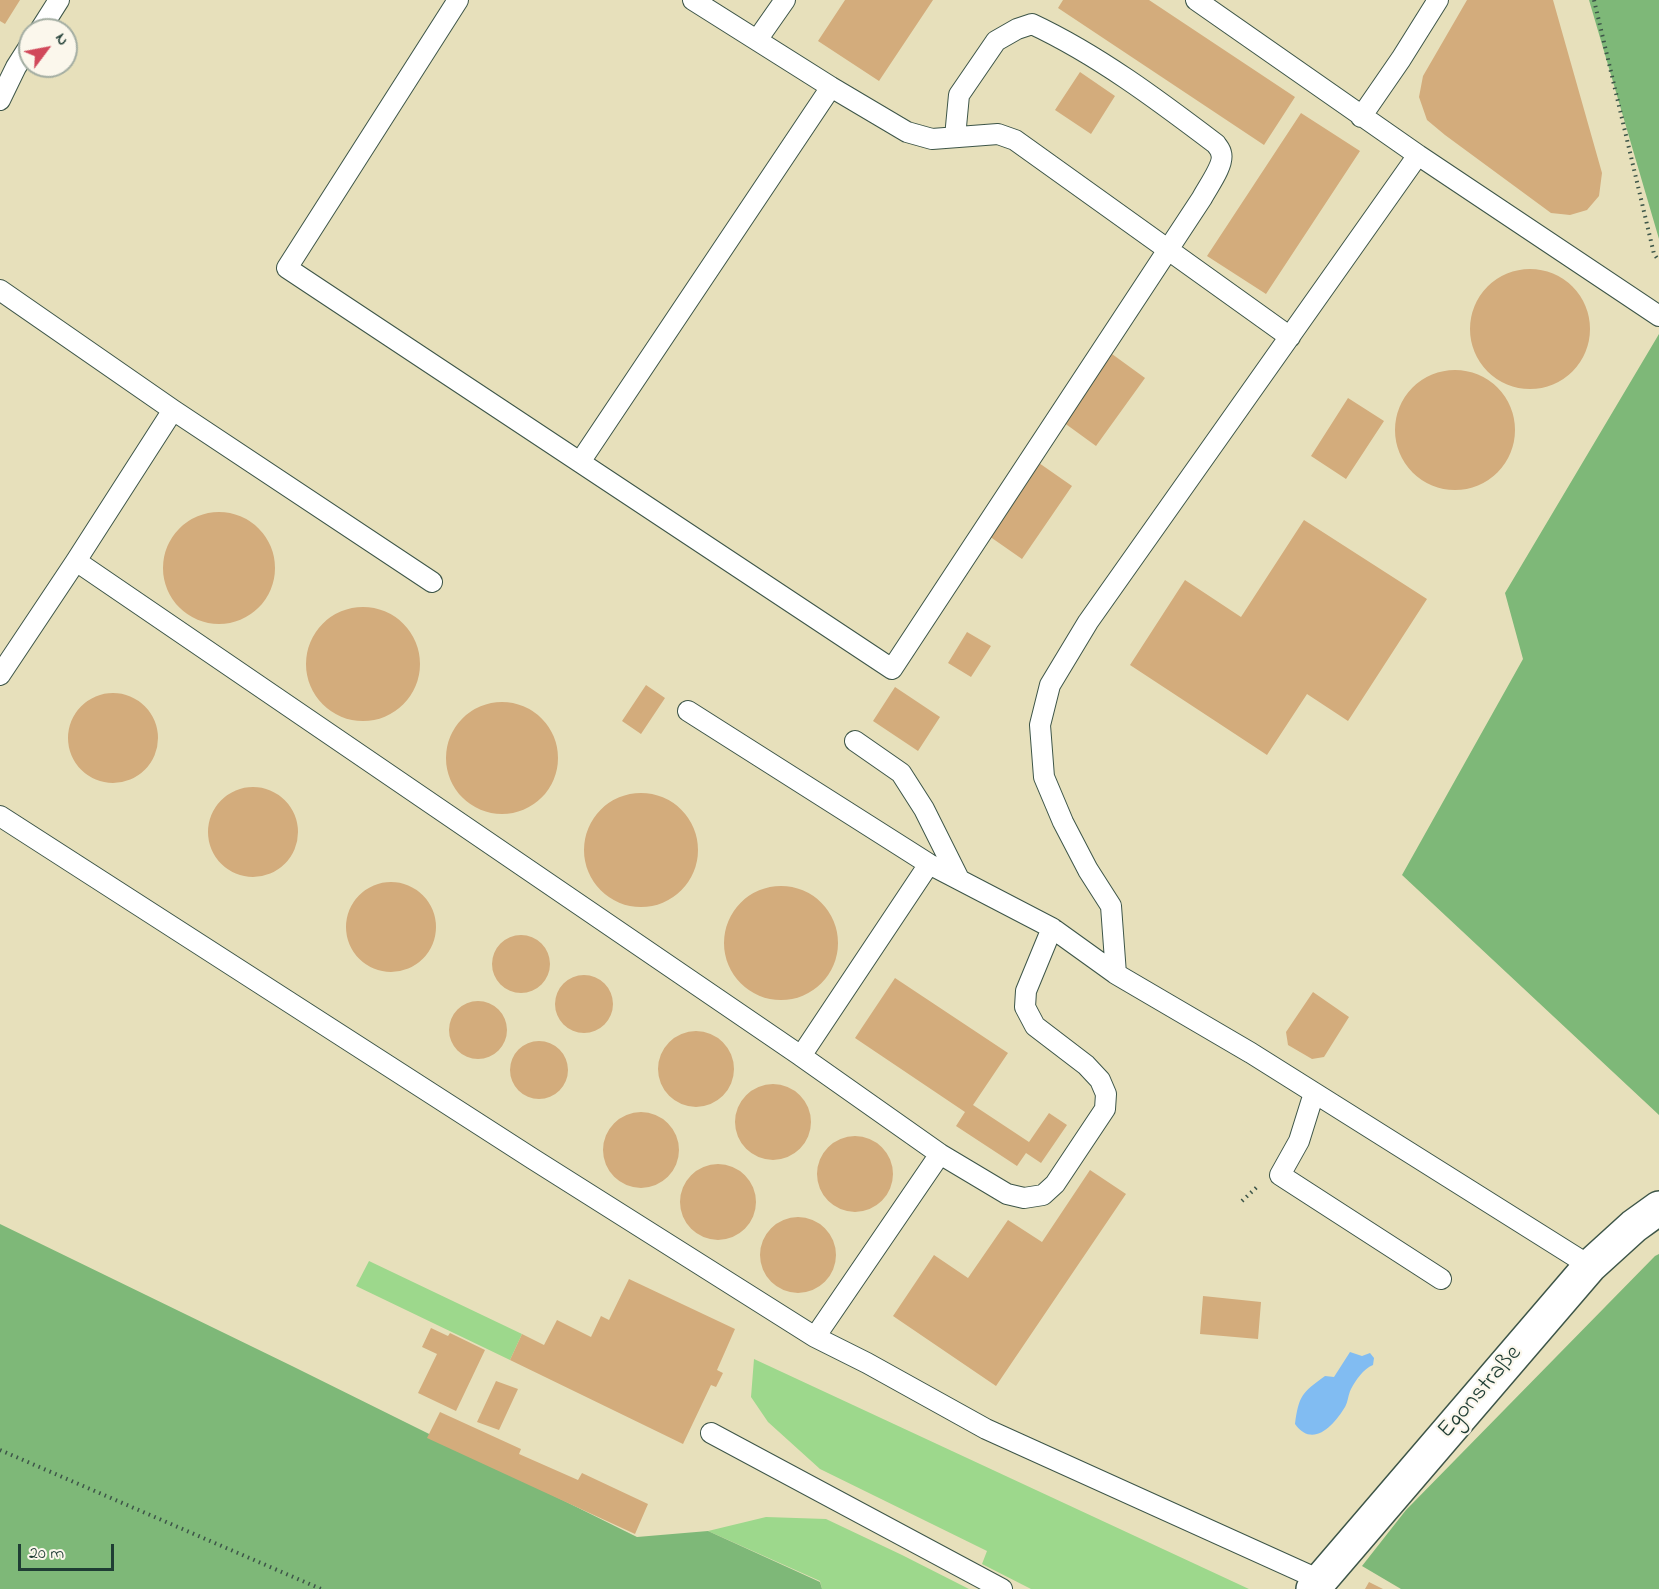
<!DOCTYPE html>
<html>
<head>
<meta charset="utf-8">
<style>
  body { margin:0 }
  #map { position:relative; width:1659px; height:1589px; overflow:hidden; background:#e7e0bb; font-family:"Indie Flower",sans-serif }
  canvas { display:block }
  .north { position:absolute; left:18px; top:18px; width:60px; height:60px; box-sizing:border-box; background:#fbf7ec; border:2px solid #a3ada2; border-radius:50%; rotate:58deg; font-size:16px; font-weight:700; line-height:24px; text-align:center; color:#1f3d34 }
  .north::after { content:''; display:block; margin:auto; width:21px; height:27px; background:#d1495b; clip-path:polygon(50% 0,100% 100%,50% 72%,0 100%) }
  .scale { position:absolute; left:18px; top:1544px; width:96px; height:27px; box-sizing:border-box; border:3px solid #1f3d34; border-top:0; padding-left:8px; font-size:18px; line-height:21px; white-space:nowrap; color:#1f3d34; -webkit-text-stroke:4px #fbf7ec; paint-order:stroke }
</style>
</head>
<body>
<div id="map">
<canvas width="1659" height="1589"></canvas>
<div class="north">N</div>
<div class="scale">20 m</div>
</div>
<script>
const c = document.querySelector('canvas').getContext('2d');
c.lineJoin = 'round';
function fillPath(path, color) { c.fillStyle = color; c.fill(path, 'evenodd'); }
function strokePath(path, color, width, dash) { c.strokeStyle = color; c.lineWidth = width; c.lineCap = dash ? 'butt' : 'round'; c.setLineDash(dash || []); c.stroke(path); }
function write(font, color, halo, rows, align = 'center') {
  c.font = font + ' "Indie Flower",sans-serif'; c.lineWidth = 4.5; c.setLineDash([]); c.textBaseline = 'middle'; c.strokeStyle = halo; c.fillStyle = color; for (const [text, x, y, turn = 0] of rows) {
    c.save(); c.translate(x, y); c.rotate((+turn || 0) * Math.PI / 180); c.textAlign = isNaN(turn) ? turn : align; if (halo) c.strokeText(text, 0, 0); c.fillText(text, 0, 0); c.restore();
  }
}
const green = new Path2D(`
  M369,1261l153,73 -12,26 -154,-74z
  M754,1359l495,230h-218l-49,-25 5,-13 -167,-82 -52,-47 -17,-25z
  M766,1517l60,2 76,36 67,34h-147l-2,-8 -112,-50z`);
const forest = new Path2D(`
  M1589,0h70v239z
  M1659,334v781l-257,-240 121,-216 -18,-66z
  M0,1224l292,142 345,171 71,-6 112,51 2,7h-822z
  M1659,1254v335h-258l-39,-23 44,-56 249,-254z`);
const water = new Path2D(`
  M1350,1352l12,4 8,-3 4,5 -1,7c-10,4 -17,15 -22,24 -3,6 -3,13 -6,18 -11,18 -32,42 -50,17 4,-29 7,-31 30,-48l9,1z`);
const building = new Path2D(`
  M0,0h20l-15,24 -5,-3z
  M845,0h88l-54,81 -61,-40z
  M1063,0h86l146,97 -31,48 -206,-137z
  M1467,0h86l49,173 -3,23 -12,14 -17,5 -19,-2 -106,-78 -18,-15 -8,-23 4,-21z
  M1080,72l35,24 -24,38 -36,-24z
  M1301,113l59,38 -94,143 -59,-38z
  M1470 329a60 60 0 1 1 120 0a60 60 0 1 1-120 0Z
  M1112,354l33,24 -49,68 -33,-24z
  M1395 430a60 60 0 1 1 120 0a60 60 0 1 1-120 0Z
  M1348,398l36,23 -38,58 -35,-23z
  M1039,463l33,23 -50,73 -33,-23z
  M163 568a56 56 0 1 1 112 0a56 56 0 1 1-112 0Z
  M1304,520l123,79 -79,122 -41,-27 -40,61 -137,-90 55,-85 56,37z
  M306 664a57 57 0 1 1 114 0a57 57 0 1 1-114 0Z
  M967,632l24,14 -20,31 -23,-14z
  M646,685l19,13 -24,36 -19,-13z
  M895,687l45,30 -22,34 -45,-30z
  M68 738a45 45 0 1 1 90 0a45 45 0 1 1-90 0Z
  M446 758a56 56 0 1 1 112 0a56 56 0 1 1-112 0Z
  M208 832a45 45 0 1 1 90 0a45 45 0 1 1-90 0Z
  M584 850a57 57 0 1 1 114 0a57 57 0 1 1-114 0Z
  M346 927a45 45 0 1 1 90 0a45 45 0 1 1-90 0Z
  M724 943a57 57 0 1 1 114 0a57 57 0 1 1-114 0Z
  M492 964a29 29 0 1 1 58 0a29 29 0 1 1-58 0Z
  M555 1004a29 29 0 1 1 58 0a29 29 0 1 1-58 0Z
  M895,978l113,75 -35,52 56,37 20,-29 18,12 -26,38 -15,-10 -9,13 -61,-40 9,-14 -110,-74z
  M1313,992l36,25 -25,40 -12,2 -24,-14 -2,-13z
  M449 1030a29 29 0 1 1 58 0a29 29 0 1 1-58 0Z
  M658 1069a38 38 0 1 1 76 0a38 38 0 1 1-76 0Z
  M510 1070a29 29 0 1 1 58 0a29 29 0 1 1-58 0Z
  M735 1122a38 38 0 1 1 76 0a38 38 0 1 1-76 0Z
  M603 1150a38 38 0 1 1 76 0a38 38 0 1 1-76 0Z
  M817 1174a38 38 0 1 1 76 0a38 38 0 1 1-76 0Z
  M680 1202a38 38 0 1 1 76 0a38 38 0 1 1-76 0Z
  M1090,1170l36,24 -130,192 -103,-70 41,-61 34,23 40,-58 34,22z
  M760 1255a38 38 0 1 1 76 0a38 38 0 1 1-76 0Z
  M629,1279l106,50 -18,41 6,3 -7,14 -5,-2 -28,59 -173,-84 12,-26 22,11 13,-25 34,17 10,-21 8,4z
  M1203,1296l58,6 -3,37 -58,-5z
  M431,1328l17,8 2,-3 35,17 -29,61 -38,-18 19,-39 -15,-7z
  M496,1381l22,8 -19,41 -22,-8z
  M440,1412l81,37 -2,5 59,26 4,-7 66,31 -13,30 -208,-96z
  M1369,1582l14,7h-18z`);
const path = new Path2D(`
  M1594,0l60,254 5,7
  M1242,1201l16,-15
  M0,1450l321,139`);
const service = new Path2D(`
  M458,0l-171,268 605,401 310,-471c5,-10 23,-34 19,-45 0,-3 -4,-7 -5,-9 -58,-44 -118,-89 -184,-120l-15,5 -21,12 -37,54 -4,42
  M693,0l138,87 76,45 25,7 66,-5 17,6 275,197
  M1196,0l222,155 -330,467 -38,63 -10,40 4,52 19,45 25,48 23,36 5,68 135,79 339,213
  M40,30l19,-30
  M757,40l28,-40
  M0,100l16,-33 14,-22
  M1361,117l40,-58 37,-59
  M1418,155l241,161
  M0,290l173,120 259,172
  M580,462l251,-375
  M76,561l725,495 128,-192
  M0,675l76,-114 97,-151
  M688,711l241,153 123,64 64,46
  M855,741l46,32 23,36 35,70
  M0,816l533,343 282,178 52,26 119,66 334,151
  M801,1056l139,98 67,40 17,4 19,-3 12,-11 50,-75 1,-15 -6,-14 -14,-15 -51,-39 -10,-19 1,-16 26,-63
  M1314,1093l-15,48 -19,34 161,104
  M815,1337l125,-183
  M711,1433l291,156`);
const minor = new Path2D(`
  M1313,1589l277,-323 44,-40 25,-18`);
const streetNames = [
  ["Egonstraße",1481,1393,-49]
];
fillPath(green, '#9dd88c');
fillPath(forest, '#7eb878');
fillPath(water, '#81bcf2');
fillPath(building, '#d3ac7c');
strokePath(service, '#3d5548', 22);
strokePath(minor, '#3d5548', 36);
strokePath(path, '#3d5548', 4, [1.5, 4.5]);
strokePath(service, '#fff', 20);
strokePath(minor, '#fff', 33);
write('24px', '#1f3d34', '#fbf7ec', streetNames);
</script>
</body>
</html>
